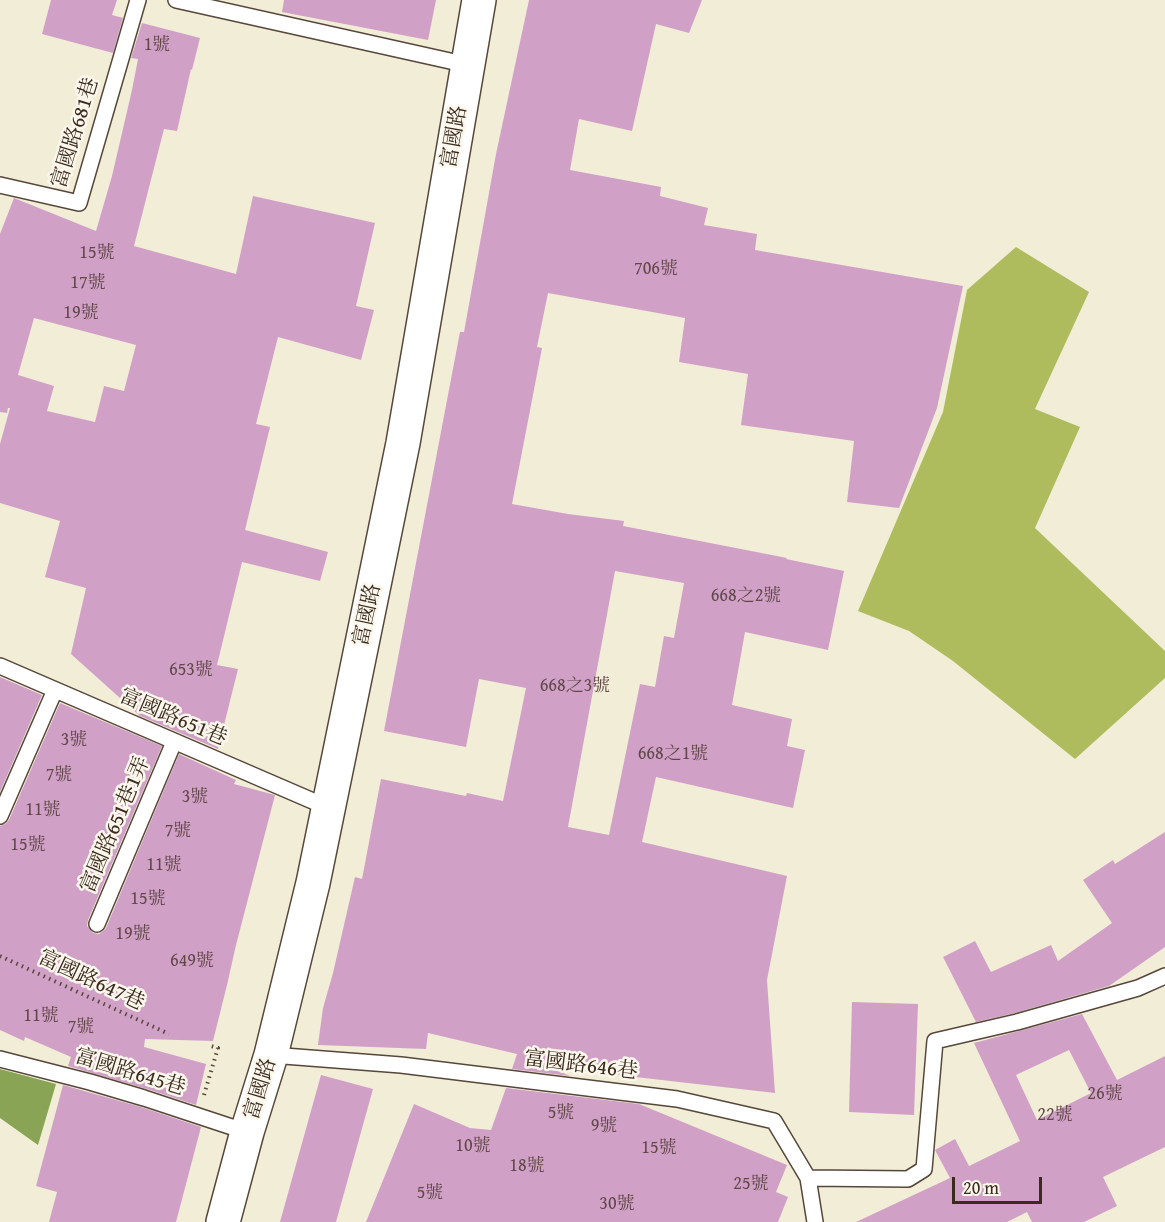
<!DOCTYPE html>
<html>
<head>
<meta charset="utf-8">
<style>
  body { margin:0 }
  #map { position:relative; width:1165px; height:1222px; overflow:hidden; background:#f2edd7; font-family:"Gentium Book Plus",serif }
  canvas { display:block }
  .scale { position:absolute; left:952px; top:1177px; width:90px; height:27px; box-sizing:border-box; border:3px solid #3b2a1e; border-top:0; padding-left:8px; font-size:18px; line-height:21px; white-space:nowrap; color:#3b2a1e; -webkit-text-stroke:4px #fbf7ec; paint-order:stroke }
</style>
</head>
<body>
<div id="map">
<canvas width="1165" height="1222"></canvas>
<div class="scale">20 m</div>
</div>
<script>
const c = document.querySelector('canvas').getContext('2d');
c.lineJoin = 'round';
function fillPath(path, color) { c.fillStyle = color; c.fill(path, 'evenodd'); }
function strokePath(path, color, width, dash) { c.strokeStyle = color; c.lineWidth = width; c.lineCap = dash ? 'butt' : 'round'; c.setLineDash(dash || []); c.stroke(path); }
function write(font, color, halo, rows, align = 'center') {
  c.font = font + ' "Gentium Book Plus","Noto Serif TC",serif'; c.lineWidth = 5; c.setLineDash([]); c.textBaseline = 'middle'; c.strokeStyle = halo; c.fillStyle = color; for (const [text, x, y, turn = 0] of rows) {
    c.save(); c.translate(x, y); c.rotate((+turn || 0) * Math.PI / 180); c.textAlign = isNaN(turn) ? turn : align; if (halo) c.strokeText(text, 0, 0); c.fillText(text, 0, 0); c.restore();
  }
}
const green = new Path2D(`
  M1016,247l73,45 -54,117 45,18 -45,101 130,123v27l-90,81 -122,-98 -44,-30 -51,-20 85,-199 24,-122z`);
const forest = new Path2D(`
  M0,1069l56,15 -18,61 -38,-27z`);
const building = new Path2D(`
  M51,0h66l-5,15 11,3 -10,35 -71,-19z
  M284,0h152l-8,40 -146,-28z
  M529,0h173l-13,33 -33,-9 -24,107 -53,-12 -9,51 91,17 -1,9 48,12 -4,17 53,9 -2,16 208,36 -26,122 -38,100 -52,-6 7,-61 -113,-16 7,-51 -69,-12 6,-44 -137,-25 -11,54 5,1 -30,156 56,10 56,7 -1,5 164,32 -1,1 58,12 -16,79 -83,-18 -13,73 60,14 -5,27 18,4 -12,58 -137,-31 -14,65 145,34 -20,104 8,113 -218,-25 -1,2 14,6 -58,-7 5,-15 -89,-21 -2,16 -108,-4 5,-37 10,-35 22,-96 7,2 19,-100 85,17 1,-3 36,8 23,-113 -47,-9 -13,68 -82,-16 76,-399h4l32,-178zM615,571l69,12 -10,55 -10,-2 -9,51 -15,-3 -31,151 -41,-8z
  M142,23l58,15 -8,32 -1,-1 -14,62 -13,-2 -30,117 102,28 17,-78 122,27 -19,83 18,4 -13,50 -83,-23 -22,87 14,3 -25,103 83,22 -8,29 -78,-19 -25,103 21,4 -20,80 -78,-33 -69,-62 15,-66 -41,-11 15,-56 -60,-18v-59l10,-36h-2l-1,5 -7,-1v-178l14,-36 82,33 16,-55 20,-86 6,-31 -7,-1zM34,318l102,27 -12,46 -20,-5 -9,36 -48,-11 7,-25 -36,-11z
  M0,677l42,18 -42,97z
  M60,703l102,43 -74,174 -1,6 6,7 6,1 4,-3 3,-3 73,-174 57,26 -2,4 41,11 -39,150 -9,40 -14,56 -68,-2 -1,8 62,17 -10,41 -49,-16 -79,-23 3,-9 -46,-20 -1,4 -24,-11v-204l5,-2 4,-4z
  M1165,832v115l-56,39 -94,27 -39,9 -33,-65 32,-16 16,31 60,-27 7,16 54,-38 -29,-43 30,-20 2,4z
  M852,1002l66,2 -4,111 -65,-3z
  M1082,1014l35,66 48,-24v91l-62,30 14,29 -33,16h-52l-5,-10 -20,10h-151l94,-44 -15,-28 20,-11 14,27 51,-25 -46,-98zM1069,1050l22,43 -54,27 -21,-45z
  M321,1075l52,14 -37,133h-56z
  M63,1085l78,22 60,20 -25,95h-127l8,-30 -21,-6z
  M506,1088l133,16 148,61 -11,27 12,5 -10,25h-412l48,-118 56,24 21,2z`);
const path = new Path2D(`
  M0,956l169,78
  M204,1095l14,-47 -7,-2`);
const lane = new Path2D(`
  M176,0l292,65
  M0,185l79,18 59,-203
  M0,666l329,142
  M0,816l55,-126
  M97,924l77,-182
  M271,1055l130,10 276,34 97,22 34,57 7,44
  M0,1059l90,23 54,16 103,34
  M808,1178l100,1 16,-10 11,-128 82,-19 121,-34 27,-12`);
const secondary = new Path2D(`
  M223,1222l24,-90 24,-77 42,-172 90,-440 76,-443`);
const numberNames = [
  ["1號",157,45],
  ["15號",97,253],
  ["706號",656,269],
  ["17號",88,283],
  ["19號",81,313],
  ["668之2號",746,596],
  ["653號",191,670],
  ["668之3號",575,686],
  ["3號",74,740],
  ["668之1號",673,754],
  ["7號",59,775],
  ["3號",195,797],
  ["11號",43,810],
  ["7號",178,831],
  ["15號",28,845],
  ["11號",164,865],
  ["15號",148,899],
  ["19號",133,934],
  ["649號",192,961],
  ["11號",41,1016],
  ["7號",81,1027],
  ["26號",1105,1094],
  ["5號",561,1113],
  ["22號",1055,1115],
  ["9號",604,1126],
  ["10號",473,1146],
  ["15號",659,1148],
  ["18號",527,1166],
  ["25號",751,1184],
  ["5號",430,1193],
  ["30號",617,1204]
];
const streetNames = [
  ["富國路681巷",76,133,-73],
  ["富國路",455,137,-80],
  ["富國路",368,615,-78],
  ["富國路651巷",173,718,23],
  ["富國路651巷1弄",116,825,-67],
  ["富國路647巷",91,981,25],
  ["富國路646巷",581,1066,7],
  ["富國路645巷",130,1073,17],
  ["富國路",261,1089,-73]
];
fillPath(green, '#aebc5e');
fillPath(forest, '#8aa455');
fillPath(building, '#d1a0c7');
strokePath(lane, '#56473a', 18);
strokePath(secondary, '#56473a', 36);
strokePath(path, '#56473a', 4, [1.5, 4.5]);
strokePath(lane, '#fff', 15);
strokePath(secondary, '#fff', 33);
write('18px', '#604848', null, numberNames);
write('21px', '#3b2a1e', '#fbf7ec', streetNames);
</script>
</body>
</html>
